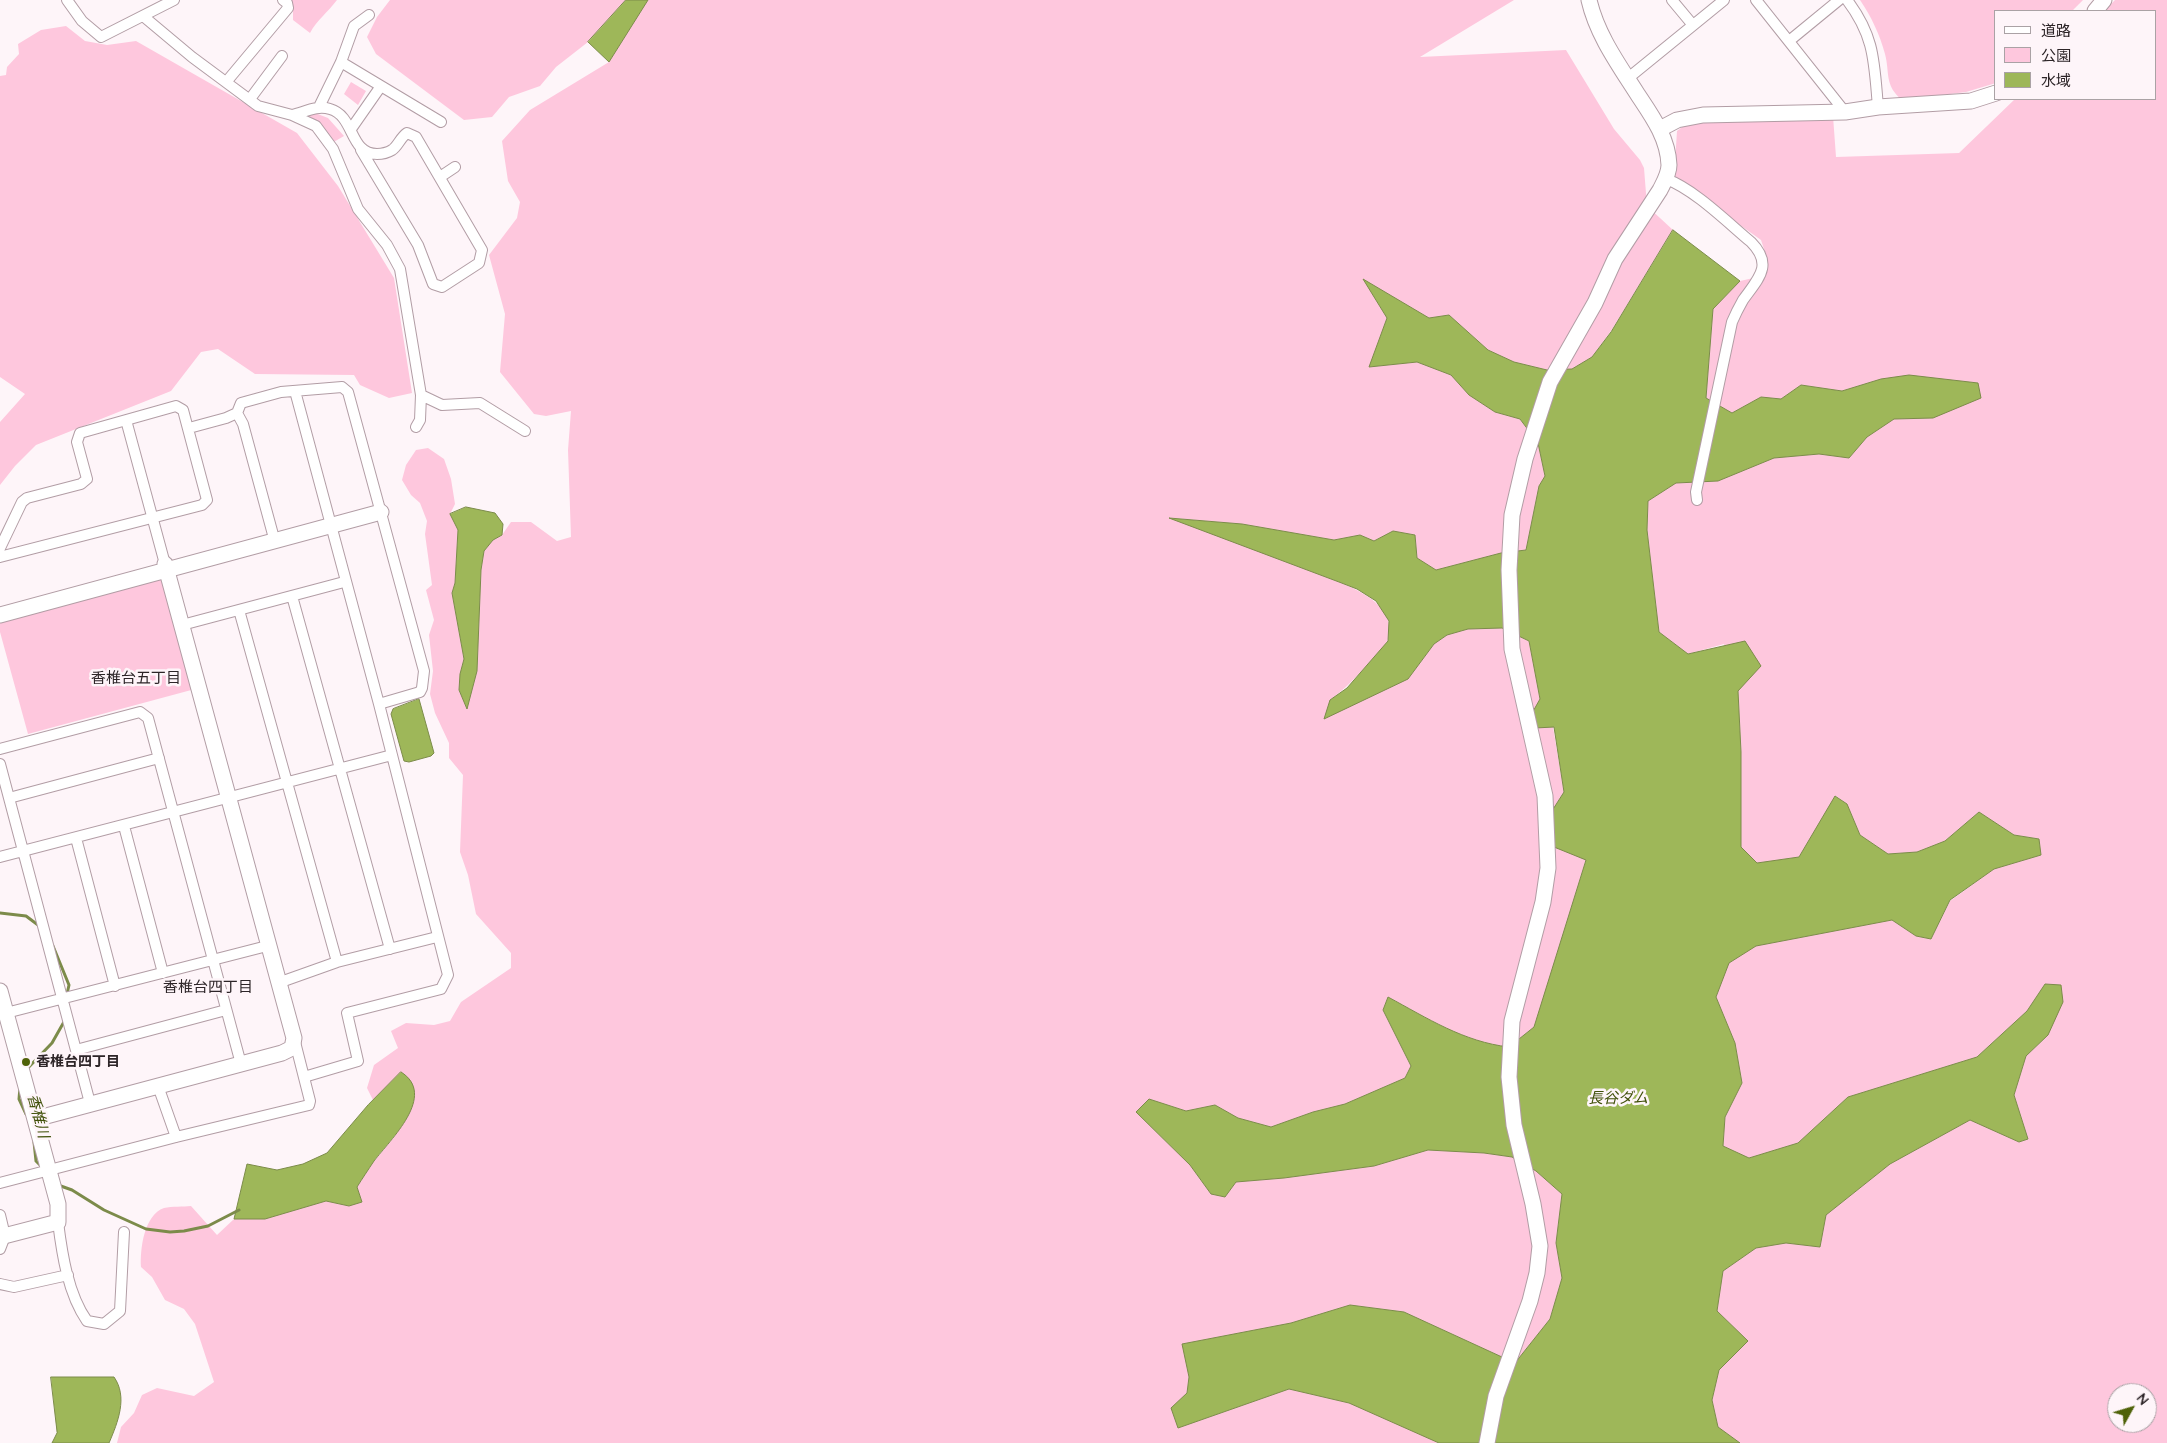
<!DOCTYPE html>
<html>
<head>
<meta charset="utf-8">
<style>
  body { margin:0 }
  #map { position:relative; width:2167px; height:1443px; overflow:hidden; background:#fef5f9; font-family:Quicksand,"Noto Sans JP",sans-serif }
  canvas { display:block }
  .legend { position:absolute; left:1994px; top:10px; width:162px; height:90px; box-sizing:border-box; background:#fef5f9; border:1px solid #aaa2a5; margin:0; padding:6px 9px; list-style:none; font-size:15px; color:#2d2528 }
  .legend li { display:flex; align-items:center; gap:10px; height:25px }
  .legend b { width:25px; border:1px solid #aaa2a5 }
  .north { position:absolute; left:2107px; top:1383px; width:50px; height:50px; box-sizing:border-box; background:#fef5f9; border:1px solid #aaa2a5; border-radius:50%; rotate:51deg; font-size:14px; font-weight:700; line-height:20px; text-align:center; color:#2d2528 }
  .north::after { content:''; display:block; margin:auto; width:18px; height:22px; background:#4f6209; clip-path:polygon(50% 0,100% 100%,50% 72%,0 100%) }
</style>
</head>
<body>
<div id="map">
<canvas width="2167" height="1443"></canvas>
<ul class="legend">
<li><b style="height:6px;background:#fff"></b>道路</li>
<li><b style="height:14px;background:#fec7dd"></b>公園</li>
<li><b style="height:14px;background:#9eb759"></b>水域</li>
</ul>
<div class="north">N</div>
</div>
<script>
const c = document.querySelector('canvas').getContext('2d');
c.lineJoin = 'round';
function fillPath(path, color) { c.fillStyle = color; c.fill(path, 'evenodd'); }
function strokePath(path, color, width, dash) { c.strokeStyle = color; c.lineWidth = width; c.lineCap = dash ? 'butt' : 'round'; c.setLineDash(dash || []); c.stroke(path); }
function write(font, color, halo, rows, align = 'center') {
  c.font = font + ' Quicksand,"Noto Sans JP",sans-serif'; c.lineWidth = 5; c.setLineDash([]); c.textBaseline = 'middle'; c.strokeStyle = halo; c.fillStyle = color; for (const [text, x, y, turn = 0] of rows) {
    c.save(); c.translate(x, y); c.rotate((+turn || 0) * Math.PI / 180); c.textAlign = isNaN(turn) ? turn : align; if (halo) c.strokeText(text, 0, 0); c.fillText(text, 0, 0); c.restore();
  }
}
const green = new Path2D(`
  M289,0h48c-9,12 -20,20 -27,33l-17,-13v-16z
  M390,0h236l-38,42 -32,25 -16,19 -31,11 -17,20 -28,3 -88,-66 -9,-17 10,-20z
  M648,0h866l-94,57 146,-7 48,79 26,31 4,8 3,38 26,24 -62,101 -19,26 -20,12 -25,1 -33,-8 -26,-12 -39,-35 -20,3 -65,-38 23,38 -17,49 47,-5 34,13 18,20 26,17 25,7 18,24 7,33 -6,10 -13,64 -25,3 -65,17 -19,-12 -2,-23 -22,-4 -19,10 -14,-6 -26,5 -92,-16 -70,-6 167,64c24,10 58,26 49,57 -2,8 -14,18 -19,24 -13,14 -24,26 -39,37l78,-21 26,-35 13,-9 21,-6 34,-1 27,13 11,58 13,28 11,65 -14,22 36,45 -37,125 -15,43 -25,20c-45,-5 -82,-29 -121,-50l-5,13 28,56 -6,12 -60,26 -32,8 -42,15 -33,-9 -23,-13 -29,6 -37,-12 -13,13 54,53 21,29 14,3 11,-15 48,-4 90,-12 54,-16 56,3 28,4 24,14 26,23 -6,49 6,35 -12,41 -35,44 -111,-51 -54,-7 -59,18 -108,21 6,33 -2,16 -15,15 6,20 111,-39 60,14 90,40h-1322l4,-16 13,-14 8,-18 15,-7 37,8 20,-14 -19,-58 -11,-15 -19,-9 -13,-23 -11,-10c-1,-18 3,-52 23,-59 8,-2 19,-1 27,-2l26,29 17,-16h31l61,-18 23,5 13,-4 -5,-15 17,-26 21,-25 7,-64 -29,28 -6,-12 7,-23 24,-17 -7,-17 15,-8 28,2 16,-4 11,-19 50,-34v-15l-35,-39 -8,-39 -8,-23 3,-77 -14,-17v-15l-14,-30 -5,-19 3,-23 -4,-36 5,-15 -8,-30 6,-5 -7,-51 2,-13 -7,-18 -9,-8 -9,-15 4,-15 10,-15 12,-2 16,11 7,20 4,25 -5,10 8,16 -3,53 -3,10 12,66 -4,15 -1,16 8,18 10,-37 4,-101 3,-19 9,-11 9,-5 9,-13h20l26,19 14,-4 -3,-87 3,-39 -25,5 -12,-2 -34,-42 5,-58 -16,-59 28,-37 3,-16 -12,-21 -6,-40 28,-31 79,-48z
  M1860,0h223l-11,11h-76v72l-30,9 -64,8c-18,-15 -12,-27 -17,-46 -5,-19 -14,-38 -25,-54z
  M2115,0h52v1443h-427l-22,-16 -6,-27 7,-30 28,-29 -30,-30 6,-40 33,-23 30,-5 34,4 6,-32 64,-51 80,-44 49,22 9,-3 -14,-44 12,-39 22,-21 -3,-51 -18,27 -50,46 -129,40 -50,46 -49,15 -26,-12 2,-29 17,-34 -7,-40 -19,-46 12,-34 28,-17 136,-26 24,16 15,3 19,-38 44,-32 47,-14 -2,-16 -25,-4 -35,-23 -34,29 -28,11 -29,2 -28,-19 -13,-31 -11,-8 -37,61 -42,7 -16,-17v-95l-3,-62 -14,-46 -36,10 -29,-22 -12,-102 1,-29 28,-18 42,-2 56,-23 45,-4 30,4 18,-21 27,-18 39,-1 45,-35 -32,-3 -65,-1 -39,12 -41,-6 -20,14 -20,-2 -29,16 -26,-15 7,-89 27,-28 18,-4 9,-7 1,-9 -7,-21 -87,-62 3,-47 13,-10 143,-5 3,41 123,-4 56,-54h141v-88h-52zM2117,1393h30v30h-30z
  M66,26l19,15 22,4 29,-4 161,92 41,53 56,92 18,115 -23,5 -29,-13 -6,-10 -99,-1 -37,-25 -17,3 -30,39 -135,54 -21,21 -15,19v-63l25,-28 -25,-17v-301l6,-1 1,-8 12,-13 -1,-10 23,-14z
  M351,82l15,9 -8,14 -14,-11z
  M315,113l13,5 16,18 -12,7 -25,-26z
  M163,574l32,115 -167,45 -28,-102v-12z`);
const water = new Path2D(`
  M626,0h22l-39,62 -21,-20z
  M1673,230l67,51 -27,28 -7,89 26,15 29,-16 20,2 20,-14 41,6 39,-12 28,-4 69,8 3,15 -48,20 -39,1 -27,18 -18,21 -30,-4 -45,4 -56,23 -42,2 -28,18 -1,29 12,102 29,22 57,-13 16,25 -23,25 3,61v95l16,16 42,-6 36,-61 12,8 13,31 28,19 29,-2 28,-11 34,-29 35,23 25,4 2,16 -47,14 -44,31 -19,39 -15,-3 -24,-16 -136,26 -27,17 -13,34 19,46 7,40 -17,34 -2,29 26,12 49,-15 50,-46 129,-40 50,-46 18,-27 16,1 2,17 -15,33 -22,21 -12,39 14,44 -9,3 -49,-22 -80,44 -64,51 -6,32 -34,-4 -30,5 -33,23 -6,40 31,30 -29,29 -7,30 6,27 22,16h-301l-90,-40 -60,-14 -111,39 -7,-20 16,-15 2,-16 -7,-33 109,-21 59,-18 54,7 111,51 35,-44 12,-41 -6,-35 6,-49 -26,-23 -24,-14 -28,-4 -56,-3 -54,16 -90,12 -48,4 -11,15 -14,-3 -21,-29 -54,-53 13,-13 37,12 29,-6 23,13 33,9 42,-15 32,-8 60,-26 6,-12 -28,-56 5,-13c39,21 76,45 121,50l25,-20 52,-167 -32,-13 -4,-33 14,-22 -10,-65 -19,1 -4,-13 9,-16 -11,-58 -27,-13 -34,1 -21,6 -13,9 -26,35 -84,40 6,-19 17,-12 41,-47 1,-20 -13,-20 -19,-12 -18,-7 -170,-64 73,6 92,16 26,-5 14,6 19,-10 22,4 2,23 19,12 65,-17 25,-3 13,-64 6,-10 -7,-33 -18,-24 -25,-7 -26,-17 -18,-20 -34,-13 -48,5 18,-49 -24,-39 66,39 20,-3 39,35 26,12 33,8 25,-1 20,-12 19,-25z
  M466,507l29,6 8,11 -1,11 -9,5 -9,11 -3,19 -4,101 -10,38 -8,-19 1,-16 4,-15 -12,-66 3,-10 3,-53 -8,-16z
  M419,699l15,54 -3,3 -22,6 -5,-1 -13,-47 2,-5z
  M401,1072c37,23 -11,68 -27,89 -6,9 -12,18 -17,26l5,15 -13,4 -23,-5 -61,18h-31l13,-55 30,6 26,-6 24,-11 41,-48z
  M51,1377h63c14,20 4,45 -5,66h-57l5,-10z`);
const stream = new Path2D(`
  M0,913l26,3 12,9
  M53,946l16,39 -2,9
  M26,1070l26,-27 13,-23
  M20,1087l-1,12 7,15
  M34,1142l2,19 5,5
  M58,1185l14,5 32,20 42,19 24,3 14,-1 24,-5 31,-16`);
const street = new Path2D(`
  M67,0l15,21 19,16 73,-37
  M1672,0l20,24
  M1756,0l89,112
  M1847,0c28,37 27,62 31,107
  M143,16l49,41 66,49 34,9 24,11 17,23 25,60 29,36 13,24 21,126 21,10 38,-2 45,28
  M1789,41l50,-41
  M341,62l100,60
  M1627,79l97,-79
  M227,81l61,-73 -1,-5 -4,-3
  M250,99l32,-43
  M319,107l22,-45 13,-36 15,-11
  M292,115c13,-3 25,-10 38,-6 25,7 19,45 47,45 5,0 10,-1 15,-4 6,-4 8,-12 15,-17l9,4 66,113 -3,13 -37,24 -9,-3 -15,-39 -57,-95
  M351,129l30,-43
  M440,177l15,-10
  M1666,179c28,10 61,43 85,63 23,23 7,37 -8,58 -4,7 -8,15 -11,22l-36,170 1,8
  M295,391l84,313 69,271 -7,14 -94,24 11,48 -54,16
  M237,413l6,11 32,118
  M126,420l39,144
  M416,427l4,-7 1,-25
  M189,428l37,-10 11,-5 4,-10 40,-11 61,-5 6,5 76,279 -2,17 -2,4 -41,12
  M0,548l22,-46 5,-4 54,-14 6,-5 -10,-37 3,-9 96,-27 7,4 24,90 -5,5 -202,52
  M292,596l98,353
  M239,610l98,352
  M182,625l162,-43
  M0,749l140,-37 8,6 93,346
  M0,764l90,339
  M9,798l150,-40
  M124,826l39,147
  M76,838l39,148
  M0,857l392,-102
  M278,983l59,-21 100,-25
  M6,1013l261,-67
  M76,1050l150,-40
  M158,1086l18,51
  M0,1183l176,-46 133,-32 1,-4 -15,-59
  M0,1215l5,21 -5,13
  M58,1222c4,32 10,72 29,99l17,3 16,-13 4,-79
  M0,1284l14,3 54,-12`);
const secondary = new Path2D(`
  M2095,11l9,-11
  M1660,129l17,-9 26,-5 142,-3 33,-5 93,-6 25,-8
  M0,615l381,-103
  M0,991l58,213v18l-58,15
  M35,1119l247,-66 10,-5 2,-10 -129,-474
  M1487,1443l9,-47 34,-95 7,-28 3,-27 -7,-42 -19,-79 -5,-48 3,-56 31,-119 5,-34 -3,-72 -33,-147 -3,-79 3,-55 13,-56 25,-77 45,-79 20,-44 45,-69c4,-8 9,-16 9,-25 -1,-27 -17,-49 -31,-70 -19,-30 -41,-60 -49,-95`);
const markers = [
  [26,1062,5,"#4f6209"]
];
const poiNames = [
  ["香椎台四丁目",36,1062]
];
const neighbourhoodNames = [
  ["香椎台五丁目",136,678],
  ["香椎台四丁目",208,987]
];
const waterNames = [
  ["長谷ダム",1618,1098],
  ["香椎川",38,1116,75]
];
fillPath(green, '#fec7dd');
fillPath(water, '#9eb759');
strokePath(water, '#7c8b4a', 1);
strokePath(stream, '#7c8b4a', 3);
strokePath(street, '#b29da5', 12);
strokePath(secondary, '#b29da5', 17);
strokePath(street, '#fff', 10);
strokePath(secondary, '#fff', 15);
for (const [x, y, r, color] of markers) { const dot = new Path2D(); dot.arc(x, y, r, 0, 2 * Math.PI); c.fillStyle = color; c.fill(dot); strokePath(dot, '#fef5f9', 2); }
write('bold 14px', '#2d2528', '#fef5f9', poiNames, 'left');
write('15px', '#2d2528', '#fef5f9', neighbourhoodNames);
write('italic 15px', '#41510a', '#fef5f9', waterNames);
</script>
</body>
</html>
